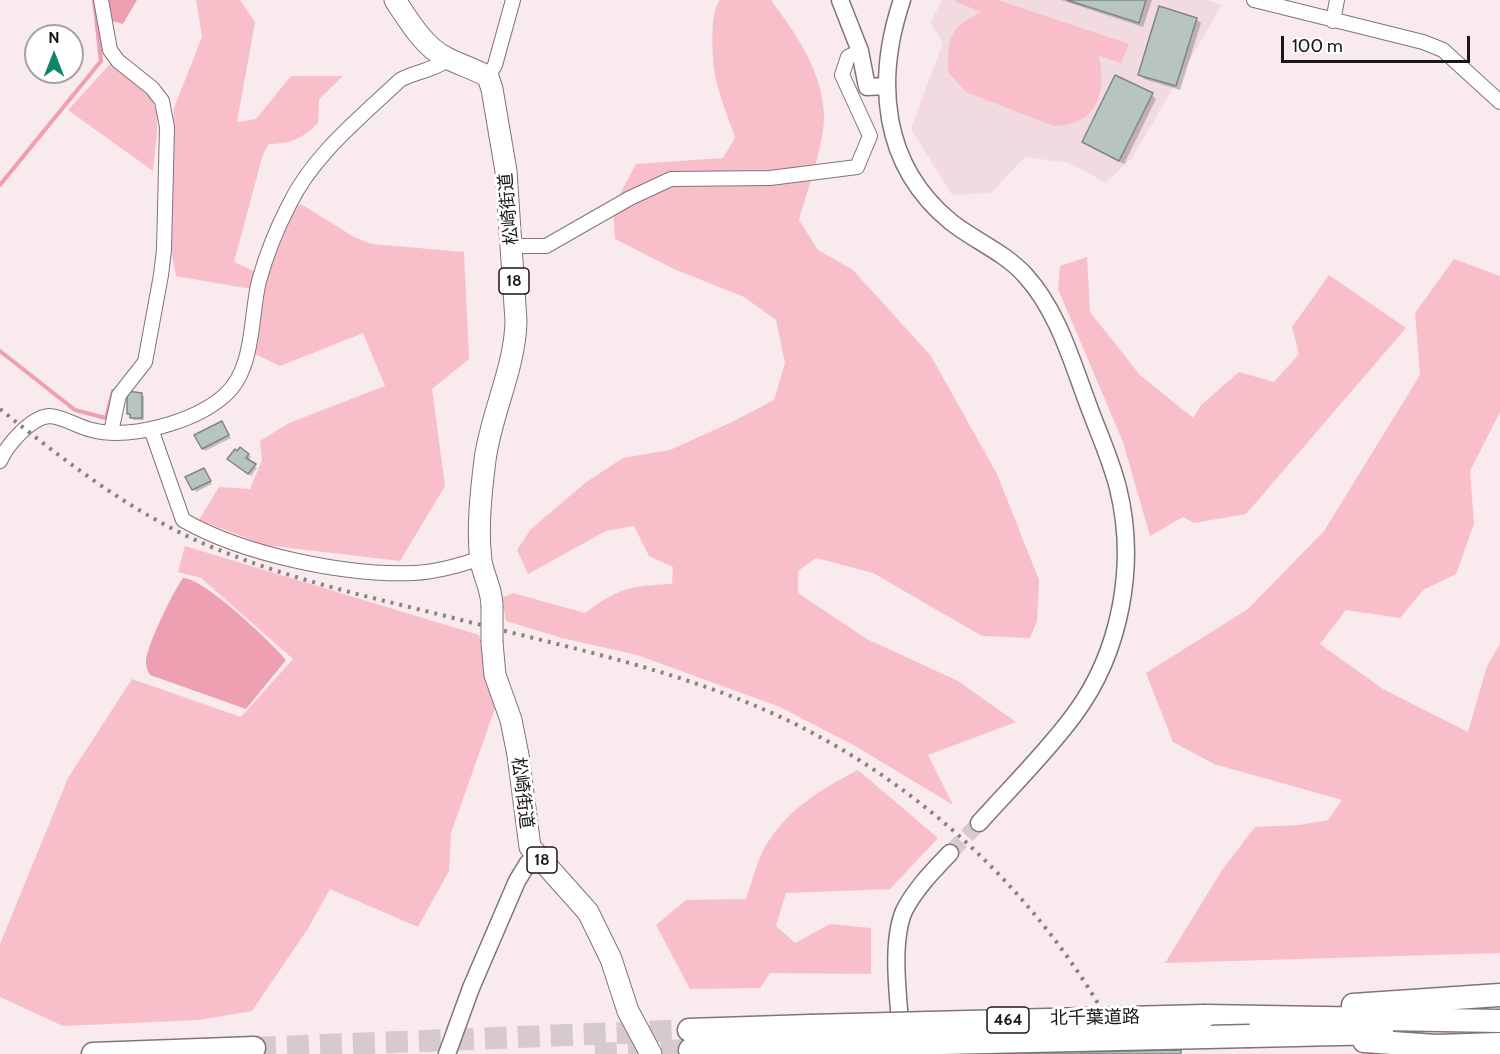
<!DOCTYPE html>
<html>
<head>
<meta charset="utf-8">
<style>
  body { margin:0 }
  #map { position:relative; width:1500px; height:1054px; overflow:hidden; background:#f8eaed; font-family:Cabin,sans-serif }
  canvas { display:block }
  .north { position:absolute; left:24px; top:24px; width:60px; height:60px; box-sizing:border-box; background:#fff; border:2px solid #a4a2a2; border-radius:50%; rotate:0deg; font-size:16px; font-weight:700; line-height:24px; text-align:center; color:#1b1617 }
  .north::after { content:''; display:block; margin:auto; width:21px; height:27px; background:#0c8769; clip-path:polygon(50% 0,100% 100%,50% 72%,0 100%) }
  .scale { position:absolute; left:1281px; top:36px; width:189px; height:27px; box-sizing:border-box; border:3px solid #1b1617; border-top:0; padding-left:8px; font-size:18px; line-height:21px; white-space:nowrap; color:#1b1617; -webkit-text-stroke:4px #fff; paint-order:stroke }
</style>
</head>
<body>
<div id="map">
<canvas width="1500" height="1054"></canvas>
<div class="north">N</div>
<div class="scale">100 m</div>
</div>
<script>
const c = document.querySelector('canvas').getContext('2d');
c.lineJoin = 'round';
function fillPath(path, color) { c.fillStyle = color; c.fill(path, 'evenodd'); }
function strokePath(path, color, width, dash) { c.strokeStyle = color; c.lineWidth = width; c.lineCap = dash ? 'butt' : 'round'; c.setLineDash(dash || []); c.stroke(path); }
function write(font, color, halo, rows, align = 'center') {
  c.font = font + ' Cabin,"Noto Sans JP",sans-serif'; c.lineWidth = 6; c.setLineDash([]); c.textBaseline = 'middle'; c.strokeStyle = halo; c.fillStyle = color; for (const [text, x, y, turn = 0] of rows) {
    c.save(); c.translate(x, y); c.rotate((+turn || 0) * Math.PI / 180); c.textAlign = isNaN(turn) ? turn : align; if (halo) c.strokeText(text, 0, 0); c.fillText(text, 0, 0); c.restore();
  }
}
const built = new Path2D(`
  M942,0h266l14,5 -90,153 -26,25 -37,-20 -44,-6 -34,36 -39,2 -41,-66 32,-87 -13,-19z`);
const green = new Path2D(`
  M196,0h44l15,22 -18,100 19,-3 35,-43h52l-24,23 -1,24c-15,15 -27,21 -49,21l-6,10 -29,108 33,15 26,-68 8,-5 53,33 18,7 92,8 5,107 -37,30 13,97 -45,75 -135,-16 -66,-25 20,-33 31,2 12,-29 -2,-19 29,-18 96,-37 -22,-53 -83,33 -25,-12 -1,-11 8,-52 -86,-15 -6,-33 4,-135 28,-71z
  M720,0h51c25,34 52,72 53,116 1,25 -18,78 -25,104l19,30 35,20 78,86 66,118 42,106 -2,41 -7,17 -48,-2 -109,-63 -57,-15 -18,13v22l69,46 91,42 58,41 -88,33 25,50 -98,-59 -75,-39 -143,-52 -75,-17 -56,-17 -4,-23 11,-5 72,20c35,-26 46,-27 87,-29l1,-17 -24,-11 -15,-30 -28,5 -78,43 -11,-24 14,-21 54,-46 38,-25 47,-8 62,-28 42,-22 11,-37 -9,-43 -32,-23 -70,-28 -59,-30 -2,-32 23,-43 87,-6 12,-20c-6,-19 -15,-39 -19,-59 -4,-16 -7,-68 4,-79z
  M957,0h41l131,44 -8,19 -22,-7c8,37 -2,70 -46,70l-87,-34 -18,-20c0,-35 1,-45 34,-60l-27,-10z
  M111,63c55,42 49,41 42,108l-85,-61z
  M1087,257l3,55 50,63 53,43 8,-13 38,-33 35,10 25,-28 -7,-27 37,-52 77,53 -160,186 -52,9 -11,-6 -33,19 -27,-94 -65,-153 2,-23z
  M1454,259l46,17v136l-30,59 4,53 -18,50 -33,16 -23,28 -54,-8 -26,34 63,45 85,43 19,-66 13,-22v309l-335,10 57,-93 33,-43 44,-2 29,-5 14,-20 -128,-36 -41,-22 -27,-69 102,-64 76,-78 96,-156 -5,-62z
  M185,546l294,89 20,62 -48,136 -2,38 -31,56 -88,-38 -23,41 -55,81 -53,9 -136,6 -63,-29v-53l68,-166 64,-99 109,38 52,-58 -92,-81 -23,-6z
  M858,770l80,68 -48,51 -104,4 -10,33 19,17 35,-19 41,4v46l-101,-1 -10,15 -70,1 -34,-64 30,-25 60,-1c5,-14 9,-30 15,-44 19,-41 58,-65 97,-85z`);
const water = new Path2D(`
  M107,0h30l-14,24 -14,-4z
  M183,578c21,0 88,64 103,82l-40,49 -96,-34c-3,-5 -4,-8 -4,-14 0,-14 28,-71 37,-83z`);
const shadow = new Path2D(`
  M1061,0h91l-9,27z
  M1196,19l5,4 -21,67 -36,-11 -4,-4z
  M1152,95l4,4 -32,65 -40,-22z
  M142,395l2,2v23h-10l-6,-7z
  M222,423l9,15 -26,13 -2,-3z
  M240,449l11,8 -3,4 9,7 -6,8 -19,-14z
  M204,470l8,14 -16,8 -9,-14z`);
const stream = new Path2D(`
  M0,185l101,-124 -7,-61
  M0,351l75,59 31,8 7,-27`);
const building = new Path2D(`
  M1067,0h79l-7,23z
  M1159,6l38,12 -21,68 -38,-11z
  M1115,75l38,18 -34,68 -37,-19z
  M127,391l15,2v25h-12v-4h-3z
  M222,421l7,14 -27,14 -8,-14z
  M240,447l9,7 -3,4 10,6 -8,10 -21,-15 8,-10 2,2z
  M204,468l7,13 -19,9 -7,-13z
  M1061,1047l21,5 99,-2v4h-270z`);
const tertiaryTunnel = new Path2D(`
  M950,853l29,-30`);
const trunkTunnel = new Path2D(`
  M254,1048l435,-18
  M595,1054l95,-4`);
const minor = new Path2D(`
  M101,0l9,50 8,11 34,27 10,13 5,26 -3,123 -3,25 -16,87 -26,33 -8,37
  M1254,0l169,42 20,8 57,52
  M1333,21l4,-21
  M488,77l7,-12 18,-65
  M512,246h34l84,-48 41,-19 99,-1 87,-11 13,-31 -28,-61 6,-18 12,-6
  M151,429l32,91c59,34 162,56 231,53 21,-1 47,-8 67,-15
  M0,461c7,-16 30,-43 49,-45 13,0 29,11 43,14 38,10 102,-8 132,-34 31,-26 26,-79 35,-115 7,-25 18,-53 30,-76 24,-50 71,-87 111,-125 14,-8 30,-9 44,-18l-1,-5`);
const tertiary = new Path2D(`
  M840,0l20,51 7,36 19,-1
  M902,0c-27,80 -21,165 49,222 24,19 53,30 74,53 33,36 47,87 64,132 10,27 22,53 29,81 19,76 3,164 -44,227 -28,38 -63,72 -95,108
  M901,1035c-2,-35 -11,-91 3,-124 11,-22 29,-40 46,-58
  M447,1054l24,-66 46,-107 11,-18 9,-8`);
const primary = new Path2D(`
  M395,0c12,18 29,47 50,57 14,8 29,11 43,20l4,12 14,82 10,150c-1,48 -25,92 -31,139 -4,32 -8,69 -4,101 3,17 10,25 11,44
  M492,643l3,32 16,45 7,35 12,92 58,65 23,47 17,52 23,43`);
const trunk = new Path2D(`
  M1353,1005l147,-10
  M1205,1016l295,5
  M689,1030l121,-4
  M1250,1036l132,-3
  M1364,1041l72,5 64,-2
  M690,1050l120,-4
  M93,1054l161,-6`);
const rail = new Path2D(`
  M0,409c62,50 133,105 207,136 77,33 158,51 239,71 114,30 234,53 341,104 145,70 267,190 339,334`);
const primaryBridge = new Path2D(`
  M492,643v-38`);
const trunkBridge = new Path2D(`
  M810,1026l395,-10
  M810,1046l440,-10`);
const shields = [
  [514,281,30],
  [542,860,30],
  [1008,1020,42]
];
const shieldNames = [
  ["18",514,281],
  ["18",542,860],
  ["464",1008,1020]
];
const streetNames = [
  ["松崎街道",509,209,-95],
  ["松崎街道",522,793,83],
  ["北千葉道路",1095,1018,-1]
];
fillPath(built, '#f2dbe0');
fillPath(green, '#f8bfcb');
fillPath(water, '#ef9fb2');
fillPath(shadow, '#0003');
strokePath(stream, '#ef9fb2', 4);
fillPath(building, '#b7c4bf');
strokePath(building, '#7b8883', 1.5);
strokePath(tertiaryTunnel, '#d7cacd', 16, [16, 8]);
strokePath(trunkTunnel, '#d7cacd', 22, [22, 11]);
strokePath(minor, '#817477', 16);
strokePath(tertiary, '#817477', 19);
strokePath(primary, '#817477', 23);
strokePath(trunk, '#817477', 25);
strokePath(minor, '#fff', 14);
strokePath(tertiary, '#fff', 16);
strokePath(primary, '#fff', 21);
strokePath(trunk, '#fff', 22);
strokePath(rail, '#8a8183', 4, [3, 6]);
strokePath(primaryBridge, '#817477', 23, []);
strokePath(trunkBridge, '#817477', 25, []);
strokePath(primaryBridge, '#fff', 21);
strokePath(trunkBridge, '#fff', 22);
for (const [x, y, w] of shields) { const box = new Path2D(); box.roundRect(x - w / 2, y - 13, w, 26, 4.5); c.fillStyle = '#fff'; c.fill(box); strokePath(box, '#1b1617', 1.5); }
write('bold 16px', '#1b1617', null, shieldNames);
write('18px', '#1b1617', '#fff', streetNames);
</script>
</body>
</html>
